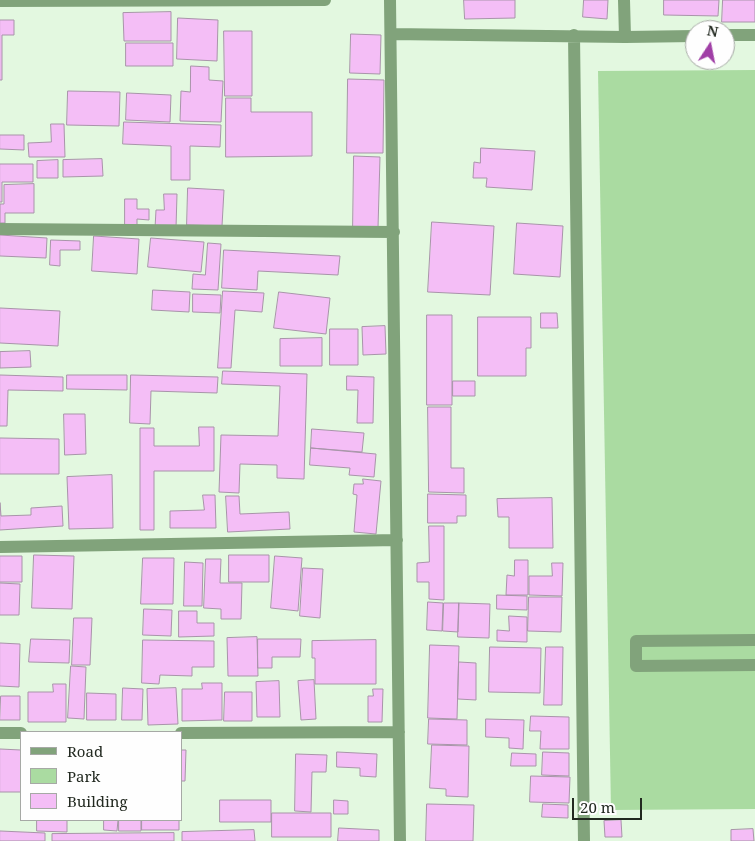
<!DOCTYPE html>
<html>
<head>
<meta charset="utf-8">
<style>
  body { margin:0 }
  #map { position:relative; width:755px; height:841px; overflow:hidden; background:#e3f8e0; font-family:"Noto Serif",serif }
  canvas { display:block }
  .legend { position:absolute; left:20px; top:731px; width:162px; height:90px; box-sizing:border-box; background:#fefefe; border:1px solid #a6a9a5; margin:0; padding:6px 9px; list-style:none; font-size:15px; color:#222920 }
  .legend li { display:flex; align-items:center; gap:10px; height:25px }
  .legend b { width:25px; border:1px solid #a6a9a5 }
  .north { position:absolute; left:685px; top:20px; width:50px; height:50px; box-sizing:border-box; background:#fefefe; border:1px solid #a6a9a5; border-radius:50%; rotate:11deg; font-size:14px; font-weight:700; line-height:20px; text-align:center; color:#222920 }
  .north::after { content:''; display:block; margin:auto; width:18px; height:22px; background:#a03fa6; clip-path:polygon(50% 0,100% 100%,50% 72%,0 100%) }
  .scale { position:absolute; left:572px; top:798px; width:70px; height:22px; box-sizing:border-box; border:2px solid #222920; border-top:0; padding-left:6px; font-size:15px; line-height:18px; white-space:nowrap; color:#222920; -webkit-text-stroke:4px #fefefe; paint-order:stroke }
</style>
</head>
<body>
<div id="map">
<canvas width="755" height="841"></canvas>
<ul class="legend">
<li><b style="height:6px;background:#81a37b"></b>Road</li>
<li><b style="height:14px;background:#aadba1"></b>Park</li>
<li><b style="height:14px;background:#f4bef6"></b>Building</li>
</ul>
<div class="north">N</div>
<div class="scale">20 m</div>
</div>
<script>
const c = document.querySelector('canvas').getContext('2d');
c.lineJoin = 'round';
function fillPath(path, color) { c.fillStyle = color; c.fill(path, 'evenodd'); }
function strokePath(path, color, width, dash) { c.strokeStyle = color; c.lineWidth = width; c.lineCap = dash ? 'butt' : 'round'; c.setLineDash(dash || []); c.stroke(path); }
const green = new Path2D(`
  M755,70v739l-144,1 -13,-739z`);
const building = new Path2D(`
  M464,0h51v18l-50,1z
  M584,0h24l-1,19 -24,-2z
  M664,0h55l-1,16 -54,-1z
  M723,0h32v22h-33z
  M171,12v29h-47l-1,-28z
  M178,18l40,2 -1,41 -40,-2z
  M0,20h14v15h-12v45h-2z
  M224,31h28v65h-27z
  M351,34l30,1 -1,39 -30,-1z
  M126,43h47v23h-47z
  M191,66l18,1v13l14,1 -2,41 -41,-1 1,-30 9,1z
  M348,79l36,1 -1,73h-36z
  M68,91l52,1 -1,34 -52,-1z
  M127,93l44,2 -1,27 -44,-2z
  M226,98h25v14h61v44l-86,1z
  M124,122l97,3 -1,22 -30,-1v34h-19v-34l-48,-2z
  M51,124h13l1,33h-36l-1,-14 23,-1z
  M0,135h24v15l-24,-1z
  M481,148l54,3 -3,39 -46,-3 1,-9h-14l1,-16 6,1z
  M354,156l26,1 -2,71 -25,-1z
  M102,159l1,17 -40,1v-17z
  M58,160v18h-21v-17z
  M0,164h33v18h-31v20h-2z
  M34,184v29h-29v10h-5v-19h4v-19z
  M188,188l36,2 -2,36 -35,-1z
  M164,194h13l-1,34h-21l1,-18h8z
  M125,199h12v10h12v11l-12,-1v8h-12z
  M432,222l62,4 -4,69 -62,-3z
  M517,223l46,3 -3,51 -46,-3z
  M0,235l47,3 -1,20 -46,-2z
  M94,236l45,3 -2,35 -45,-3z
  M151,238l53,4 -3,30 -53,-5z
  M51,240l29,1v9h-20v16l-10,-1z
  M208,243l13,1 -3,46 -26,-1 1,-15 12,1z
  M224,250l116,6 -2,19 -80,-4 -1,19 -35,-2z
  M153,290l37,2 -1,20 -37,-2z
  M223,291l41,2 -2,19 -27,-2 -4,58h-13z
  M279,292l51,6 -4,36 -52,-6z
  M193,294l28,1 -1,18 -27,-1z
  M0,308l60,3 -2,35 -58,-3z
  M541,313h16l1,15h-17z
  M427,315h25v90h-25z
  M478,317h53v31h-5v28h-48z
  M385,326l1,28 -23,1 -1,-28z
  M330,329h28v36h-28z
  M322,338v28h-42v-27z
  M30,351l1,16 -31,1v-16z
  M223,371l84,3 -3,105 -27,-1v-13l-37,-1 -1,29 -20,-1 2,-57 57,1 2,-50 -58,-2z
  M0,375l63,2v14l-55,-1 -1,36h-7z
  M67,375h60v15l-60,-1z
  M131,375l87,2 -1,16 -66,-2 -1,33 -20,-1z
  M347,376l27,1 -1,46h-16l1,-33h-11z
  M453,381h22v15h-22z
  M428,407h23v61h13v25l-35,-1z
  M64,414h21l1,40 -21,1z
  M199,427h15v44h-60v59h-14v-102h14v18h45z
  M312,429l52,4 -2,19 -51,-4z
  M0,438l59,1v35h-59z
  M311,448l65,6 -2,23 -25,-2 1,-7 -40,-3z
  M112,475l1,53 -44,1 -2,-52z
  M363,479l18,2 -5,53 -22,-2 3,-37 -4,-1 1,-10h9z
  M428,494l38,1v21h-9v7h-29z
  M203,495h12l1,33h-46v-17l34,-1z
  M226,496h13l1,18 49,-2 1,17 -62,3z
  M552,498l1,50h-44v-31h-11l-1,-18z
  M0,503l1,13 30,-1v-7l31,-2 1,20 -63,4z
  M429,526h15v74l-15,-1v-17h-12v-19l12,-1z
  M34,555l40,1 -2,53 -40,-1z
  M229,555h40v27h-40z
  M0,556h22v26h-22z
  M275,556l27,2 -4,53 -27,-3z
  M143,558h31l-1,46h-32z
  M206,559h15l-1,24h22l-1,36h-20v-10l-17,-1z
  M515,560h13v35h-22l1,-20 7,1z
  M185,562l18,1 -1,43h-18z
  M552,563h11l-1,33 -33,-1v-19h23z
  M303,568l20,1 -3,49 -20,-2z
  M0,583l20,1 -1,31h-19z
  M497,595l30,1v14l-30,-1z
  M529,597h33l-1,35 -33,-1z
  M428,602l15,1 -1,28 -15,-1z
  M444,603h15l-1,29 -15,-1z
  M459,603l31,1 -1,34 -31,-1z
  M144,609l28,1 -1,26 -28,-1z
  M179,611h18v12h17v13l-35,1z
  M509,616l18,1v25l-30,-1v-11l12,1z
  M74,618h18l-2,47h-18z
  M257,637l1,39h-30l-1,-38z
  M31,639l39,1 -1,23 -40,-1z
  M258,639h43l-1,18h-28v11h-14z
  M143,640l71,1v26h-22v9l-32,-1 -1,9 -17,-1z
  M376,640v44h-61v-26h-3v-17z
  M0,643l20,1 -1,43 -19,-1z
  M430,645l29,1 -2,73 -29,-1z
  M490,647l51,1 -1,45 -51,-1z
  M546,647h17l-1,58h-18z
  M459,662l17,1v37l-18,-1z
  M71,666l15,1 -2,52 -16,-1z
  M314,680l2,39 -15,1 -3,-39z
  M279,681l1,36h-23l-1,-35z
  M202,683h20v37l-40,1v-32h20z
  M53,684h13v38h-38v-30h25z
  M123,688l20,1 -1,31h-20z
  M176,688l2,36 -30,1 -1,-36z
  M373,689h10l-1,33h-14v-26h5z
  M225,692h27v29h-28z
  M87,693l29,1v26h-29z
  M1,696h19v24h-20z
  M531,716l38,1v32h-29l1,-18h-11z
  M429,719l38,1v25l-39,-1z
  M486,719l38,1 -1,29 -14,-1v-10l-23,-1z
  M432,745l37,1 -1,51 -22,-1v-7l-16,-1z
  M0,749l21,1v42h-21z
  M181,750h5l-1,31h-4z
  M337,752l40,2 -1,23 -16,-1v-8l-23,-1z
  M543,752l26,1v23l-27,-1z
  M512,753l24,1v12h-25z
  M296,754l31,1 -1,17h-14l-1,40 -16,-1z
  M531,776l39,1 -1,26 -39,-1z
  M220,800h51v22h-51z
  M334,800l14,1v13h-14z
  M427,804l47,1 -1,36h-47z
  M543,804l25,1v13l-26,-1z
  M272,813h59v24h-59z
  M37,820h30v12l-30,-1z
  M104,820h14l-1,11 -13,-1z
  M119,820h22v11h-22z
  M142,820h37v10h-37z
  M621,820l1,17h-17l-1,-16z
  M339,828l40,2v11h-41z
  M753,829l1,12h-23v-11z
  M254,830l1,11h-73v-9z
  M0,831l45,2v8h-45z
  M174,833v8h-122v-7z`);
const minor = new Path2D(`
  M390,0l10,841
  M624,0l1,37
  M0,1l325,-1
  M391,34l234,3 70,-1
  M574,35l10,806
  M725,35h30
  M0,229l394,3
  M0,547l397,-7
  M755,640l-119,1v25l119,-1
  M0,733h21
  M181,733l218,-1`);
fillPath(green, '#aadba1');
fillPath(building, '#f4bef6');
strokePath(building, '#a894a9', 1);
strokePath(minor, '#81a37b', 12);
</script>
</body>
</html>
